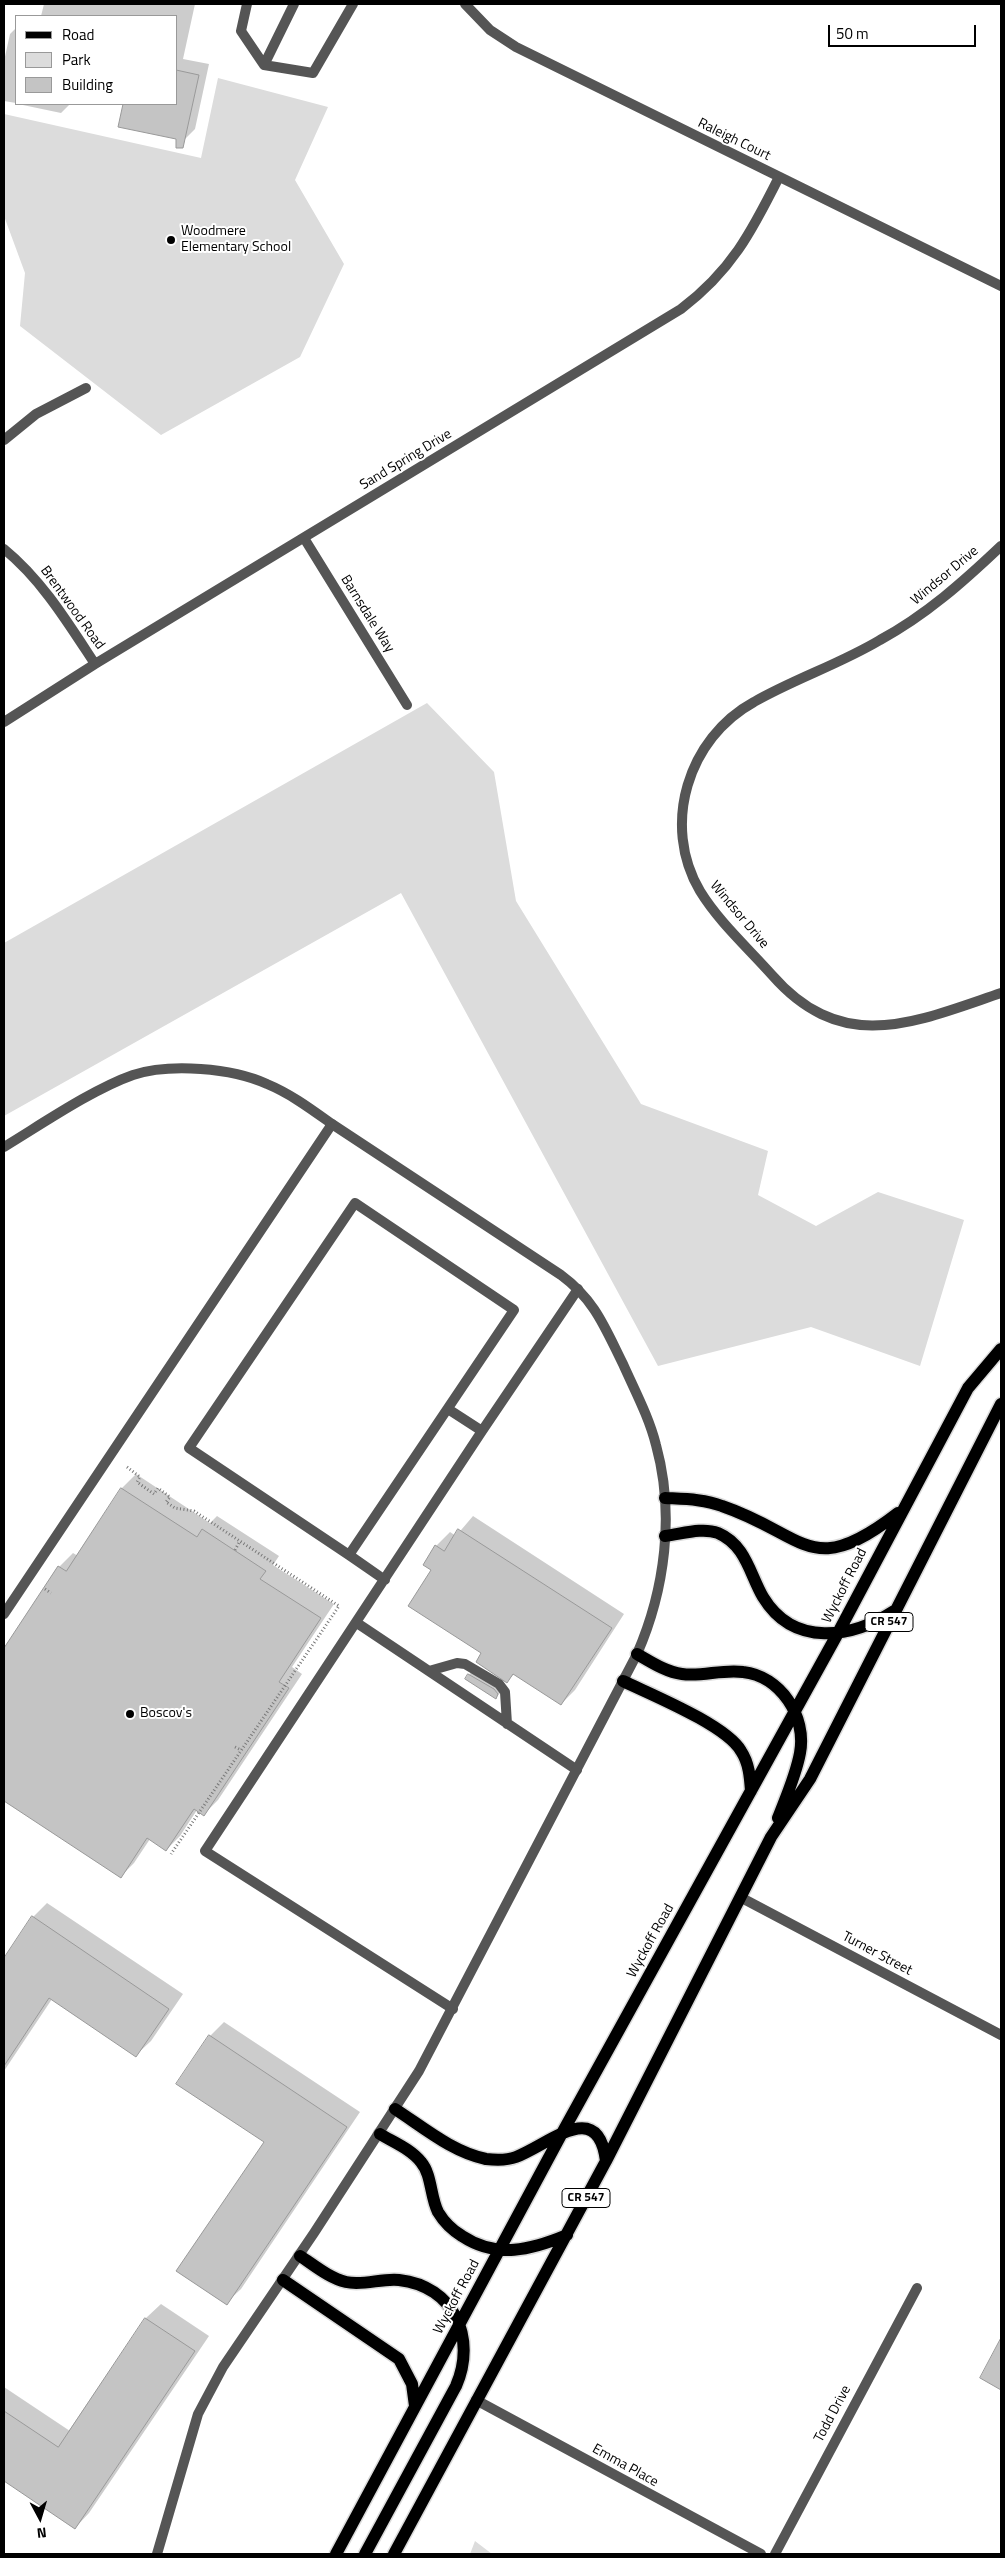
<!DOCTYPE html>
<html>
<head>
<meta charset="utf-8">
<style>
  body { margin:0 }
  #map { position:relative; width:1005px; height:2558px; overflow:hidden; background:#fff; font-family:"Titillium Web",sans-serif }
  canvas { display:block }
  .frame { position:absolute; inset:0; border:5px solid #000; pointer-events:none }
  .legend { position:absolute; left:15px; top:15px; width:162px; height:90px; box-sizing:border-box; background:#fff; border:1px solid #999; margin:0; padding:6px 9px; list-style:none; font-size:15px; color:#000 }
  .legend li { display:flex; align-items:center; gap:10px; height:25px }
  .legend b { width:25px; border:1px solid #999 }
  .north { position:absolute; left:15px; top:2493px; width:50px; height:50px; -webkit-text-stroke:4px #fff; paint-order:stroke; rotate:174deg; font-size:14px; font-weight:700; line-height:20px; text-align:center; color:#000 }
  .north::after { content:''; display:block; margin:auto; width:18px; height:22px; background:#000; clip-path:polygon(50% 0,100% 100%,50% 72%,0 100%) }
  .scale { position:absolute; left:828px; top:25px; width:148px; height:22px; box-sizing:border-box; border:2px solid #000; border-top:0; padding-left:6px; font-size:15px; line-height:18px; white-space:nowrap; color:#000; -webkit-text-stroke:4px #fff; paint-order:stroke }
</style>
</head>
<body>
<div id="map">
<canvas width="1005" height="2558"></canvas>
<div class="frame"></div>
<ul class="legend">
<li><b style="height:6px;background:#000"></b>Road</li>
<li><b style="height:14px;background:#dcdcdc"></b>Park</li>
<li><b style="height:14px;background:#c4c4c4"></b>Building</li>
</ul>
<div class="north">N</div>
<div class="scale">50 m</div>
</div>
<script>
const c = document.querySelector('canvas').getContext('2d');
c.lineJoin = 'round';
function fillPath(path, color) { c.fillStyle = color; c.fill(path, 'evenodd'); }
function strokePath(path, color, width, dash) { c.strokeStyle = color; c.lineWidth = width; c.lineCap = dash ? 'butt' : 'round'; c.setLineDash(dash || []); c.stroke(path); }
function write(font, color, halo, rows, align = 'center') {
  c.font = font + ' "Titillium Web",sans-serif'; c.lineWidth = 4; c.setLineDash([]); c.textBaseline = 'middle'; c.strokeStyle = halo; c.fillStyle = color; for (const [text, x, y, turn = 0] of rows) {
    c.save(); c.translate(x, y); c.rotate((+turn || 0) * Math.PI / 180); c.textAlign = isNaN(turn) ? turn : align; if (halo) c.strokeText(text, 0, 0); c.fillText(text, 0, 0); c.restore();
  }
}
const green = new Path2D(`
  M218,78l110,29 -33,73 49,84 -44,93 -139,78 -141,-109 5,-53 -21,-57v-102l197,44z
  M427,703l67,69 22,129 125,203 127,47 -10,44 58,31 62,-34 86,28 -44,146 -109,-39 -153,39 -257,-473 -397,223v-173z
  M475,2541l17,13h-22z`);
const shadow = new Path2D(`
  M44,4h151l-12,55 26,5 -14,65 -11,11 -64,-14 5,-22h51v-88h-135z
  M16,28v75l-12,-2v-40l6,-27z
  M18,104h52l-9,9z
  M136,1474l74,49 7,-7 62,40 -6,9 61,39 -42,63 10,7 -84,126 -14,14 -7,-4 -17,26 -14,14 -16,-11 -16,24 -14,14 -116,-77v-132l6,-10 -6,-5v-3l55,-83 14,-14 5,3 44,-68z
  M473,1516l151,98 -49,76 -14,14 -47,-30 -7,7 -24,-28 -50,-83 3,-24 14,-14 6,4z
  M472,1671l25,15 4,6 -2,2 -3,4 -30,-19z
  M47,1903l136,91 -32,47 -15,14 -84,-56 -48,72v-111l29,-43z
  M224,2022l136,90 -119,177 -15,14 39,-161 -55,-106z
  M161,2304l48,32 -120,177 -14,15 -71,-48v-93l66,44 76,-113z`);
const building = new Path2D(`
  M176,70l23,5 -16,73h-7v-9l-58,-12 5,-23h53z
  M121,1488l76,49 5,-8 64,42 -6,8 61,39 -42,64 10,6 -85,128 -10,-7 -28,42 -19,-13 -26,40 -117,-77v-153l54,-82 8,5z
  M458,1529l154,99 -51,77 -48,-31 -6,9 -31,-21 5,-9 -73,-47 23,-36 -8,-5 12,-20 9,6z
  M468,1674l26,15 4,5 -2,5 -31,-20z
  M32,1916l137,93 -33,48 -87,-59 -45,68v-108z
  M209,2035l138,92 -120,178 -51,-34 88,-129 -88,-58z
  M145,2318l50,33 -120,178 -71,-48v-70l54,36z
  M1001,2338v52l-21,-12z`);
const path = new Path2D(`
  M127,1467l13,10 -3,5 17,12 4,-6 12,9 -4,5 9,6 19,3 145,95 -168,248
  M235,1550l5,-9
  M45,1589l6,4
  M235,1747l6,3`);
const service = new Path2D(`
  M247,4l-6,27 23,34 49,8 40,-69
  M264,65l30,-61
  M4,440l32,-26 50,-26
  M4,1147c38,-23 89,-58 129,-72 37,-12 99,-7 134,9 24,10 44,25 65,40l-328,490
  M448,1409l34,22
  M349,1555l165,-245 -159,-107 -166,245 160,107 36,25
  M357,1623l220,147
  M429,1671l28,-8 8,1 34,20 6,8 2,32
  M453,2009l-248,-158 277,-420 96,-142`);
const minor = new Path2D(`
  M465,4l25,26 26,17 485,239
  M304,538l103,167
  M1001,546c-38,36 -75,69 -121,94 -40,24 -86,39 -126,62 -66,36 -93,123 -54,189 19,31 48,57 72,84 71,81 143,47 229,18
  M4,549c38,31 64,74 91,115
  M4,722l91,-58 586,-355c50,-38 70,-76 98,-132
  M740,1897l261,138
  M476,2400l285,154
  M157,2554l41,-140 25,-47 91,-134 105,-162 218,-417c28,-64 38,-140 19,-209 -7,-28 -21,-54 -33,-81 -18,-36 -28,-64 -62,-89l-229,-151
  M775,2554l142,-266`);
const primary = new Path2D(`
  M665,1498c19,1 39,1 57,8 85,29 88,75 176,7
  M665,1536c17,-2 37,-9 53,-3 28,12 32,42 45,64 31,51 89,41 131,14
  M637,1654c14,8 29,18 45,20 20,3 40,-5 61,-2 37,4 64,44 57,81 -4,22 -14,44 -22,65
  M623,1681c29,14 103,44 118,70 8,12 9,26 10,40
  M395,2109c28,18 57,43 91,50 9,1 22,1 30,-2 34,-13 82,-60 90,4
  M380,2134c13,8 31,15 41,28 11,13 9,34 17,50 6,10 14,18 24,24 35,23 69,14 105,-1
  M300,2256c14,9 29,22 46,26 17,4 36,-4 53,-2 55,6 78,58 57,106l-91,168
  M283,2280l116,79 13,25 3,22
  M336,2554l225,-419 277,-502 130,-245 33,-39
  M394,2554l212,-393 165,-324 39,-58 191,-375`);
const markers = [
  [171,240,5,"#000"],
  [130,1714,5,"#000"]
];
const shields = [
  [889,1622,48],
  [586,2198,48]
];
const shieldNames = [
  ["CR 547",889,1622],
  ["CR 547",586,2198]
];
const streetNames = [
  ["Raleigh Court",734,140,26],
  ["Sand Spring Drive",406,460,-31],
  ["Windsor Drive",945,576,-40],
  ["Brentwood Road",72,608,54],
  ["Barnsdale Way",367,614,58],
  ["Windsor Drive",739,915,50],
  ["Wyckoff Road",845,1586,-63],
  ["Wyckoff Road",651,1941,-61],
  ["Turner Street",877,1954,28],
  ["Wyckoff Road",457,2297,-62],
  ["Todd Drive",833,2414,-62],
  ["Emma Place",625,2466,29]
];
const poiNames = [
  ["Woodmere",181,232],
  ["Elementary School",181,248],
  ["Boscov's",140,1714]
];
fillPath(green, '#dcdcdc');
fillPath(shadow, '#0003');
fillPath(building, '#c4c4c4');
strokePath(building, '#999', 1);
strokePath(primary, '#dbdbdb', 15);
strokePath(path, '#777', 3, [1, 2.5]);
strokePath(service, '#555', 10);
strokePath(minor, '#555', 10);
strokePath(primary, '#000', 12);
for (const [x, y, r, color] of markers) { const dot = new Path2D(); dot.arc(x, y, r, 0, 2 * Math.PI); c.fillStyle = color; c.fill(dot); strokePath(dot, '#fff', 2); }
for (const [x, y, w] of shields) { const box = new Path2D(); box.roundRect(x - w / 2, y - 9.5, w, 19, 4); c.fillStyle = '#fff'; c.fill(box); strokePath(box, '#000', 1); }
write('bold 12px', '#000', null, shieldNames);
write('14px', '#000', '#fff', streetNames);
write('14px', '#000', '#fff', poiNames, 'left');
</script>
</body>
</html>
